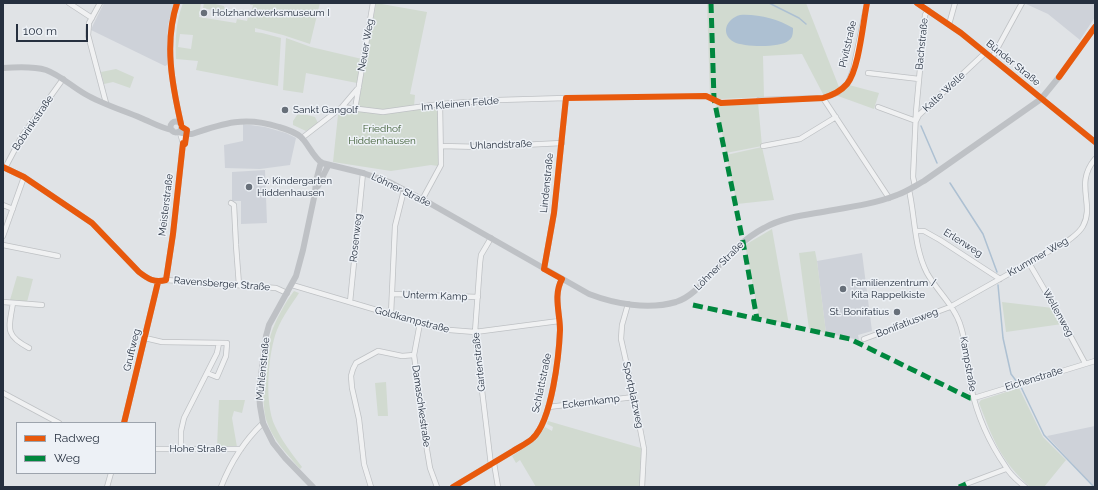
<!DOCTYPE html>
<html>
<head>
<meta charset="utf-8">
<style>
  body { margin:0 }
  #map { position:relative; width:1098px; height:490px; overflow:hidden; background:#e0e3e6; font-family:Raleway,sans-serif }
  canvas { display:block }
  .frame { position:absolute; inset:0; border:4px solid #26303f; pointer-events:none }
  .legend { position:absolute; left:16px; top:422px; width:140px; height:52px; box-sizing:border-box; background:#edf1f6; border:1px solid #9da4ad; margin:0; padding:5px 7px; list-style:none; font-size:12px; color:#26303f }
  .legend li { display:flex; align-items:center; gap:8px; height:20px }
  .legend b { width:20px; border:1px solid #9da4ad }
  .scale { position:absolute; left:16px; top:24px; width:72px; height:18px; box-sizing:border-box; border:2px solid #26303f; border-top:0; padding-left:5px; font-size:12px; line-height:14px; white-space:nowrap; color:#26303f; -webkit-text-stroke:3px #edf1f6; paint-order:stroke }
</style>
</head>
<body>
<div id="map">
<canvas width="1098" height="490"></canvas>
<div class="frame"></div>
<ul class="legend">
<li><b style="height:5px;background:#e8590c"></b>Radweg</li>
<li><b style="height:5px;background:#00873e"></b>Weg</li>
</ul>
<div class="scale">100 m</div>
</div>
<script>
const c = document.querySelector('canvas').getContext('2d');
c.lineJoin = 'round';
function fillPath(path, color) { c.fillStyle = color; c.fill(path, 'evenodd'); }
function strokePath(path, color, width, dash) { c.strokeStyle = color; c.lineWidth = width; c.lineCap = dash ? 'butt' : 'round'; c.setLineDash(dash || []); c.stroke(path); }
function write(font, color, halo, rows, align = 'center') {
  c.font = font + ' Raleway,sans-serif'; c.lineWidth = 3; c.setLineDash([]); c.textBaseline = 'middle'; c.strokeStyle = halo; c.fillStyle = color; for (const [text, x, y, turn = 0] of rows) {
    c.save(); c.translate(x, y); c.rotate((+turn || 0) * Math.PI / 180); c.textAlign = isNaN(turn) ? turn : align; if (halo) c.strokeText(text, 0, 0); c.fillText(text, 0, 0); c.restore();
  }
}
const built = new Path2D(`
  M104,3h70l-6,22 -1,18v22l-2,1 -74,-36 2,-5z
  M1027,3h68v14l-15,23 -32,-26 -22,-10z
  M243,124l22,3 21,6 10,5 -6,27 -30,4 -35,-1 -1,-23 19,-4z
  M265,170l2,53 -26,1v-23h-9v-29z
  M862,253l10,78 -14,4 1,5 -33,-7 -9,-72z
  M1095,426v61h-1l-47,-51z`);
const green = new Path2D(`
  M183,3h18l-2,14 37,6 1,-4 10,2 2,-9 2,1 2,-8h-3l1,-2h69l-10,41 -27,-9 -28,-7v4l7,1 19,5 -3,48 -82,-16 2,-9 -22,-2c-1,-19 0,-38 7,-56zM180,34l13,1 -2,14 -13,-2z
  M204,3h7l13,3 1,4 5,4 -1,3 -9,-1 1,-4 -18,-4z
  M376,3l51,9 -17,82 5,1 -1,11 4,-1v5c7,-1 14,-4 20,1l1,54 -1,1 -7,-1 -40,6 -58,-9 5,-47 7,-5 12,1z
  M707,3h99l33,84 -6,6 -9,3 -22,-42 -39,2 1,41 -44,2 -4,-2 -6,-1z
  M286,38l25,9 51,12 -5,24 -51,-10 -3,20 -20,-3z
  M116,69l18,8 -4,11 -17,-6 -9,2 -3,-12z
  M849,85l30,8 -5,16 -36,-13z
  M758,102l4,44 -36,7 -10,-50z
  M304,114l11,3 3,6 -12,8 -13,-6v-4l4,-6z
  M762,147l12,53 -37,4 -11,-49z
  M772,229l17,96 -30,-8 -14,-72z
  M815,251l2,10 9,72 -17,-4 -10,-76z
  M17,276l16,3 -6,23 -17,-2z
  M294,291l5,2c-7,11 -17,24 -22,37 -9,23 -13,73 -2,96 7,15 17,28 27,41l-2,2c-13,-15 -27,-29 -33,-47 -7,-17 -2,-71 4,-88 4,-13 15,-33 23,-43z
  M1002,302l51,6 9,16 -56,8z
  M386,382l2,34h-10l-3,-33z
  M1019,388l24,49 23,23 -22,27h-14c-30,-27 -37,-48 -51,-84l2,-3z
  M219,400h26l-3,13 -8,-2 -2,7 5,29h-20z
  M548,421l93,27 -1,39h-104l-16,-27 -4,3 -4,-7 24,-16 9,-13 7,4 1,-4 -6,-3z`);
const water = new Path2D(`
  M740,15c19,-1 37,4 53,13 0,5 0,10 -5,13 -8,7 -45,6 -54,1 -14,-8 -8,-23 6,-27z`);
const stream = new Path2D(`
  M769,3l30,15 7,6
  M921,126l16,37
  M950,183l33,51 14,38
  M998,285l5,53 8,36 6,8
  M1021,387l23,48 50,52`);
const street = new Path2D(`
  M69,3l23,15
  M100,3l-11,20 -1,12 18,68
  M948,24l2,-3 5,-18
  M992,58l30,-55
  M868,73l51,6
  M823,98l66,100
  M759,100l64,-2 14,-5 11,-10 5,-13 14,-67
  M342,107l41,5 57,-8 58,-4 68,-2 -12,115 -10,56
  M878,107l38,14 3,-6 66,-62
  M355,109l18,-106
  M302,138l40,-31 17,-20
  M441,146l41,1 80,-4
  M763,146l37,-7 36,-22
  M3,167l21,10 68,46 47,49c9,7 15,11 27,8l110,8 11,5
  M5,168l17,-32 41,-57
  M915,186l-2,-9 3,-65 9,-97 3,-5
  M909,190c6,26 5,58 18,83 10,18 28,33 34,54 6,19 6,40 10,60 6,28 19,57 35,80 4,8 12,14 19,20
  M422,200l19,-35 -1,-61
  M231,203l3,2 2,40 3,40
  M3,205l10,4
  M916,231h8l16,9 60,39
  M3,236l21,-59
  M3,245l55,11
  M1029,263l29,50 27,50
  M166,280l7,-46 10,-91 -3,-10
  M292,285l142,42 16,3 25,2 84,-11
  M392,294l86,3
  M3,302l39,3
  M350,302l13,-129
  M13,303c-4,25 -9,32 16,45
  M628,304l-6,21 -1,14 13,58 10,52 -2,38
  M391,314l4,-88 9,-36
  M420,323l-6,32 13,95 3,18 7,19
  M145,338l17,4 65,1 -1,13 -9,21 -10,-4
  M864,339l86,-32 119,-67c5,-4 11,-8 14,-14 12,-22 -9,-42 12,-67
  M3,393l56,30
  M974,398l121,-37
  M548,407l86,-10
  M124,423l34,-141
  M155,449h86
  M181,449v-18l3,-13 33,-65 2,-10
  M494,463l4,24
  M491,465l-16,-133 5,-69 1,-8 10,-17
  M966,484l40,-15
  M107,487l4,-14
  M221,487c9,-23 24,-47 42,-64
  M371,487l-7,-23 -5,-45 -7,-31 -1,-12 2,-7 3,-6 22,-12 24,5 12,-1
  M453,487c20,-12 40,-24 60,-36 6,-4 15,-8 20,-13 19,-18 26,-83 27,-108 0,-17 -7,-35 2,-51`);
const secondary = new Path2D(`
  M177,3c-13,40 -5,81 4,121
  M917,3l44,30 134,109
  M3,68c14,-1 30,-2 43,2 14,5 25,16 39,24 17,10 37,16 56,24 10,4 20,10 31,12
  M170.5 127a5.5 5.5 0 1 1 11 0a5.5 5.5 0 1 1-11 0Z
  M178,132l9,2h5c32,-11 53,-18 87,-7 7,2 16,5 22,10 8,8 12,20 21,26l41,10 26,9 42,22 158,90c26,10 59,16 87,8 15,-5 25,-17 35,-28 16,-17 32,-35 53,-46 16,-9 34,-12 52,-15 27,-5 56,-8 81,-18 9,-3 18,-9 27,-14l117,-82 18,-22 36,-50
  M318,186l10,-20
  M313,487l-28,-29 -12,-15 -10,-20 -3,-17 -1,-14 7,-56 3,-11 27,-49 7,-26 12,-57 1,-12 5,-19`);
const quiet = new Path2D(`
  M711,3l3,96 29,143 14,77
  M693,305l157,34 120,59h4
  M959,487l7,-3`);
const cycleway = new Path2D(`
  M177,3c-13,40 -5,81 4,121
  M917,3l44,30 134,109
  M1059,77l36,-50
  M3,167l21,10 68,46 47,49c9,7 15,11 27,8l7,-46 10,-91 2,1 2,-14 -5,-3
  M124,423l34,-141
  M453,487c20,-12 40,-24 60,-36 6,-4 15,-8 20,-13 19,-18 26,-83 27,-108 0,-17 -7,-35 2,-51l-18,-10 10,-56 12,-115 140,-2 15,7 102,-5c10,-3 18,-7 24,-14 12,-14 16,-62 20,-81`);
const markers = [
  [204,13,4,"#676f79"],
  [285,110,4,"#676f79"],
  [249,187,4,"#676f79"],
  [843,289,4,"#676f79"],
  [897,312,4,"#676f79"]
];
const poiNames = [
  ["Holzhandwerksmuseum I",212,13],
  ["Sankt Gangolf",293,110],
  ["Ev. Kindergarten",257,181],
  ["Hiddenhausen",257,193],
  ["Familienzentrum /",851,283],
  ["Kita Rappelkiste",851,295],
  ["St. Bonifatius",889,312,"right"]
];
const streetNames = [
  ["Pivitstraße",848,44,-77],
  ["Bachstraße",922,44,-84],
  ["Neuer Weg",366,45,-80],
  ["Bünder Straße",1013,63,39],
  ["Kalte Welle",944,92,-43],
  ["Im Kleinen Felde",460,104,-5],
  ["Bobrinkstraße",33,123,-56],
  ["Uhlandstraße",501,145,-2],
  ["Lindenstraße",547,183,-84],
  ["Löhner Straße",401,190,26],
  ["Meisterstraße",166,205,-83],
  ["Rosenweg",356,238,-84],
  ["Erlenweg",963,243,32],
  ["Krummer Weg",1038,257,-30],
  ["Löhner Straße",719,266,-45],
  ["Ravensberger Straße",222,284,4],
  ["Unterm Kamp",435,296,2],
  ["Wellenweg",1058,313,61],
  ["Goldkampstraße",412,320,15],
  ["Bonifatiusweg",907,323,-21],
  ["Gruftweg",132,350,-76],
  ["Gartenstraße",479,362,-96],
  ["Kampstraße",968,364,80],
  ["Mühlenstraße",263,369,-84],
  ["Eichenstraße",1034,379,-17],
  ["Schlattstraße",542,383,-78],
  ["Sportplatzweg",633,395,78],
  ["Eckernkamp",591,402,-7],
  ["Damaschkestraße",421,406,82],
  ["Hohe Straße",198,449]
];
const parkNames = [
  ["Friedhof",382,129],
  ["Hiddenhausen",382,141]
];
fillPath(built, '#ced2d9');
fillPath(green, '#d1dad0');
fillPath(water, '#adc0d2');
strokePath(stream, '#adc0d2', 1.5);
strokePath(street, '#bec1c4', 6);
strokePath(street, '#f0f1f2', 4.5);
strokePath(secondary, '#bec1c5', 6);
strokePath(quiet, '#00873e', 5, [10, 5]);
strokePath(cycleway, '#e8590c', 6);
for (const [x, y, r, color] of markers) { const dot = new Path2D(); dot.arc(x, y, r, 0, 2 * Math.PI); c.fillStyle = color; c.fill(dot); strokePath(dot, '#edf1f6', 1.5); }
write('10px', '#26303f', '#edf1f6', poiNames, 'left');
write('10px', '#26303f', '#edf1f6', streetNames);
write('10px', '#3c5c33', '#edf1f6', parkNames);
</script>
</body>
</html>
